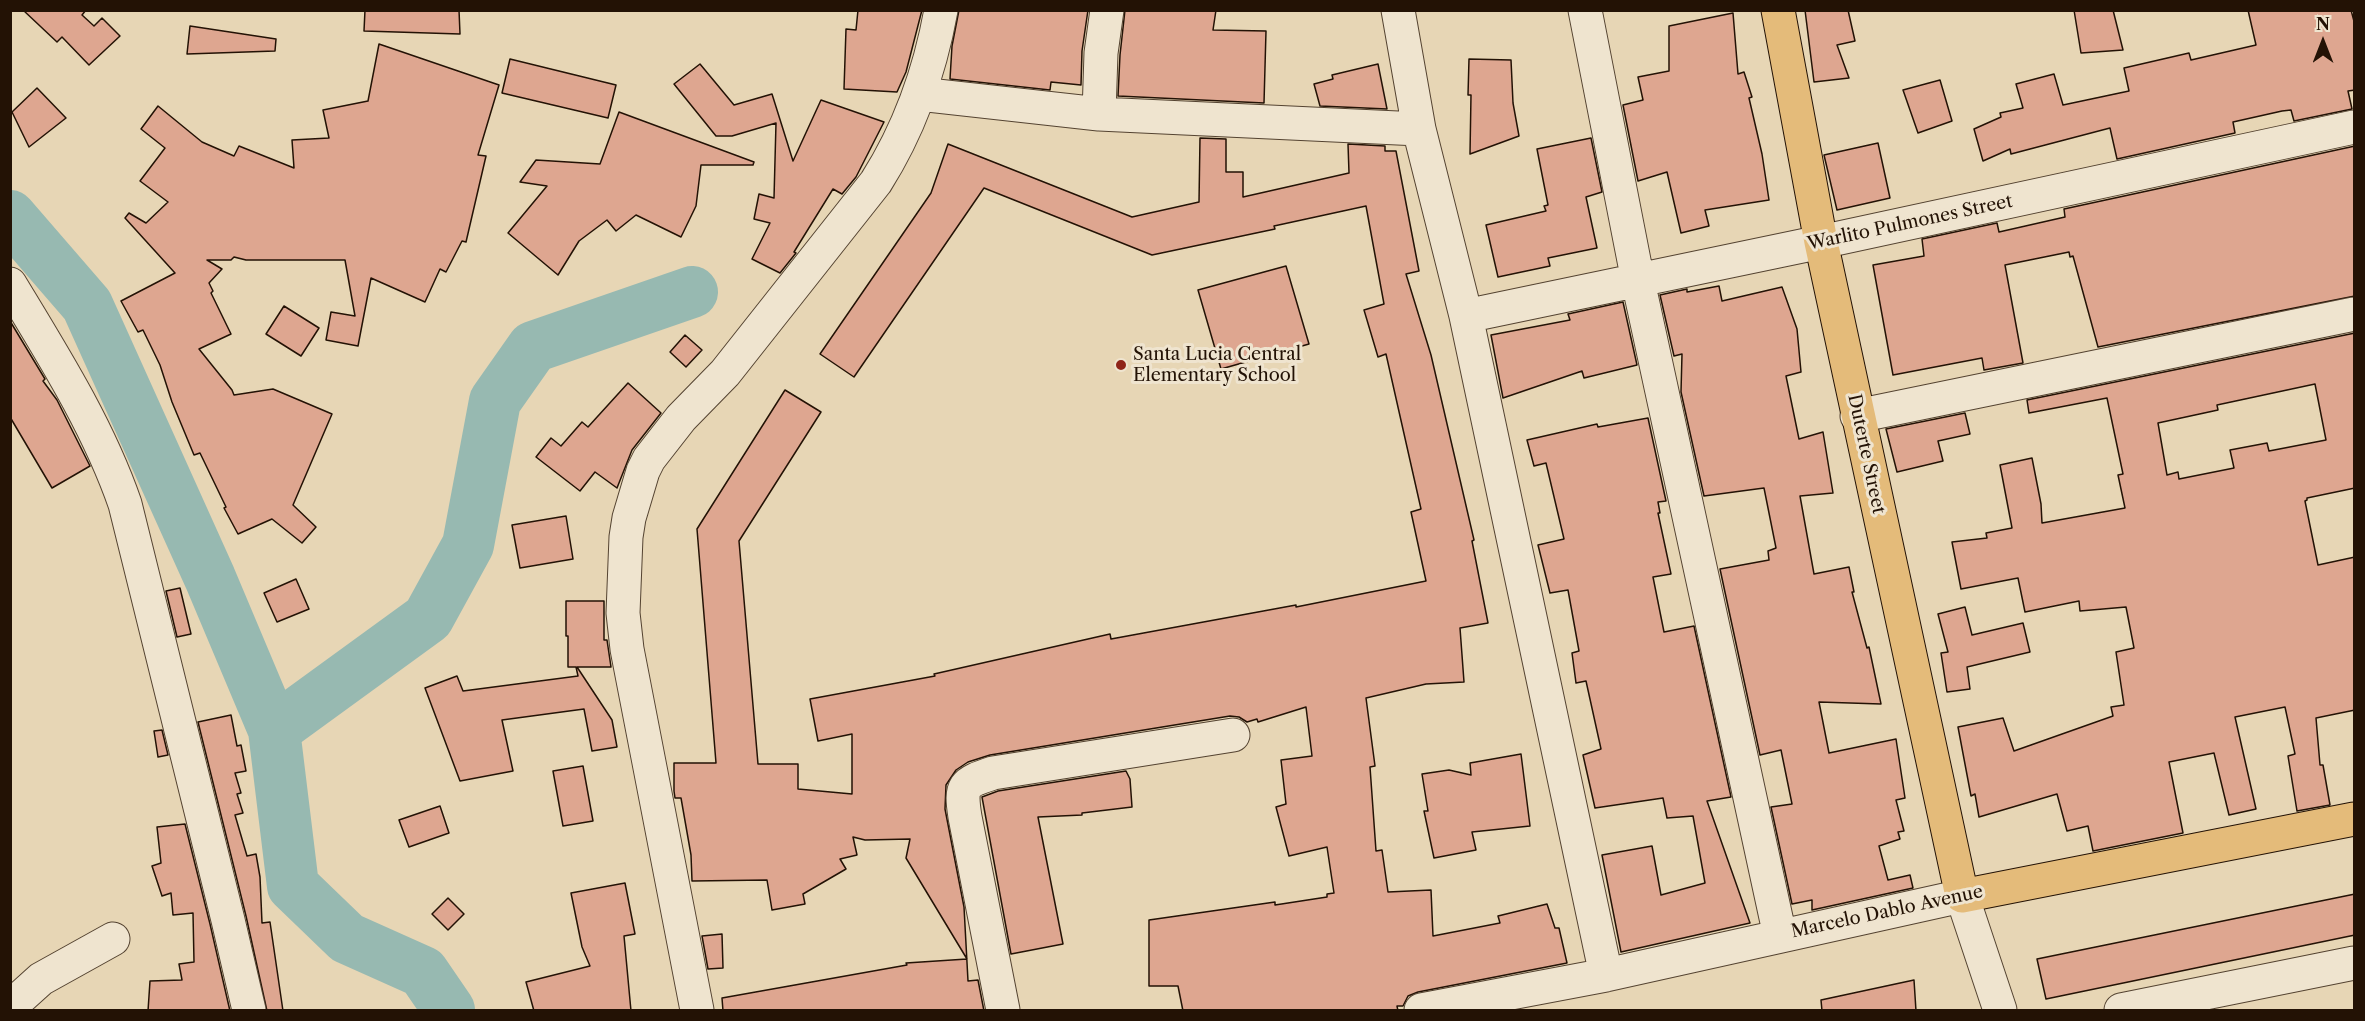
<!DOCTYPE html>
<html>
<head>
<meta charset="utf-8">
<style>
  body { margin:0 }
  #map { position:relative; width:2365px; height:1021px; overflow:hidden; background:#e7d6b5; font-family:"Libre Caslon Text",serif }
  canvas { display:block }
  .frame { position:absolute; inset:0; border:12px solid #231205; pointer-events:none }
  .north { position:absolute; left:2293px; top:12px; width:60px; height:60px; -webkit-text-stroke:4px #efe4cf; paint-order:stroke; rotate:0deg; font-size:16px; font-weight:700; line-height:24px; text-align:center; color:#231205 }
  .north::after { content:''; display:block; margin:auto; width:21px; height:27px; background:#231205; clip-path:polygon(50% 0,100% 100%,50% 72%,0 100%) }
</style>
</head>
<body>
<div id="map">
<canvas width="2365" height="1021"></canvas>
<div class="frame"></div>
<div class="north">N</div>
</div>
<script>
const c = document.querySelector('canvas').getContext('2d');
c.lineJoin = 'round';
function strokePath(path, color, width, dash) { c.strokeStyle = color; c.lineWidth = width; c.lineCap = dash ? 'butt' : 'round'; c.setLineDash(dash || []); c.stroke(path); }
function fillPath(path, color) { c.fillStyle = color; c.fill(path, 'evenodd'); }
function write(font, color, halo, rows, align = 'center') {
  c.font = font + ' "Libre Caslon Text",serif'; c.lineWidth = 6; c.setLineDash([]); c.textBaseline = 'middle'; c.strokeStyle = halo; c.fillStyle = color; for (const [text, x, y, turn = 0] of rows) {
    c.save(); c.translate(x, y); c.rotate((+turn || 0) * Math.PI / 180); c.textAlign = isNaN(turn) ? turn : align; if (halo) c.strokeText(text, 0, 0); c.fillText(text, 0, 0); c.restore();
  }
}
const river = new Path2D(`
  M10,216l77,89 123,273 64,152 19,156 54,52 76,34 26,38
  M274,730l154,-112 40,-73 27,-144 38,-54 159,-55`);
const building = new Path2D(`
  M23,10h63l-4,5 12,11 8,-8 18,18 -31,29 -27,-28 -5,5z
  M365,10h94l1,24 -96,-3z
  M858,10h64l-16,62 -9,20 -53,-3 2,-60 10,1z
  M959,10h129l-6,41 -1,34 -30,-3 -1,8 -100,-11 2,-33z
  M1125,10h91l-3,20 53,1 -2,72 -146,-7 2,-41z
  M1805,10h43l7,31 -18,4 12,33 -35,4z
  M2074,10h39l10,40 -42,3z
  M2248,10h103l4,15v65l-7,1 4,18 -58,12 -3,-11 -9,1 -49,11 2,11 -118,26 -7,-31 -99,26 -1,-5 -27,12 -9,-32 27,-12 -1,-4 23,-5 -7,-24 38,-10 9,31 66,-14 -5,-23 65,-15 2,7 65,-15z
  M1733,13l5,61 6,-2 8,25 -3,1 13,56 7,46 -64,10 4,16 -28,7 -14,-61 -29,9 -15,-76 20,-5 -5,-23 31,-6v-45z
  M190,26l86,13 -1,12 -88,3z
  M379,44l120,41 -21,70 8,1 -20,86 -4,-1 -16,31 -6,-3 -15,33 -54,-24 -13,68 -32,-6 5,-28 24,4 -10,-56h-99l-12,-3 -3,3h-24l15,9 -13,14 4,8 -2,2 20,41 -32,15 33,41 2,5 39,-6 59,25 -39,91 23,22 -14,16 -30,-24 -34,15 -14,-26 2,-1 -26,-54 -6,2 -22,-53 -12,-37 -17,-35 -5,2 -17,-31 54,-28 -50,-55 4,-5 17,10 22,-21 -28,-21 25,-33 -24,-19 17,-23 44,36 32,14 5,-10 55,22 -2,-28 37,-2 -6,-28 45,-9z
  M510,59l106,26 -8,33 -106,-25z
  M1469,59l42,1 2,43 6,33 -49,18 1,-59h-3z
  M700,64l34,41 38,-11 21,67 28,-61 63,22 -28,55 -14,17 -9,-5 -39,63 2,1 -16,20 -28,-14 18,-36 -16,-4 5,-25 15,4 2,-75 -44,13h-16l-42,-52z
  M1378,64l9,45 -67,-3 -6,-22 19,-5 -1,-4z
  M1940,80l12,41 -34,12 -15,-43z
  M37,88l29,30 -37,29 -17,-35z
  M619,112l135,50 -1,3h-52l-5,41 -15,31 -45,-22 -20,16 -9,-11 -28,21 -21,34 -50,-42 39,-47 -27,-4 16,-22 64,4z
  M1200,138l26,1v33h17v25l106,-24 -1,-29 37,2v5h11l23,120 -13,3 25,81 43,185 -2,1 16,82 -28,5 4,54 -38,2 -60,14 9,68 -5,1 6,84 6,-1 6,42 43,-2 2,46 67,-13 -2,-7 49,-12 8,24h4l8,35 -149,29 -10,4 -5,10h-6l1,5h-215l-5,-25h-29v-66l126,-18v3l52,-8v-3l7,-1 -7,-46 -38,9 -13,-49 10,-3 -5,-44 31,-4 -6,-49 -48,15 -1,-3 -10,3 -8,-5 -9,-1 -240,39 -22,7 -12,8 -10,15 -1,24 19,98 4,74 10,-1 6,31h-261l-1,-13 185,-33 -1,-2 61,-4 -61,-101 4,-19 -45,1 -12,-3 4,18 -17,4 6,10 -43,25 2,10 -33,6 -5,-30 -75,1 -1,-26 -10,-57h-6l-1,-7v-28h42l-19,-234 88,-139 36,22 -82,129 19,223h40v25l54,5v-60l-34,7 -8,-42 125,-23 -1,-2 176,-40 1,5 185,-34v2l130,-26 -15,-69 10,-3 -35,-155 -8,3 -14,-47 20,-6 -18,-98 -92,20 1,3 -123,26 -168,-67 -130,189 -34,-23 111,-161 17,-49 184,73 67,-15z
  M1591,138l11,54 -16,5 11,51 -49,10 2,8 -52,11 -12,-52 60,-14 -2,-5 4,-1 -11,-56z
  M1878,143l12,55 -53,12 -13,-55z
  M2355,146v150l-257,51 -25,-91 -3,1 -1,-5 -64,13 18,98 -39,7 -2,-12 -89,17 -20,-110 51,-9 -2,-17 75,-16 2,9 66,-15 -1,-8z
  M1286,266l23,78 -88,25 -23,-79z
  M1719,286l3,15 60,-14 15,42 4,43 -15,4 13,63 24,-7 10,61 -33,3 14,78 35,-7 5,25h-2l15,56 2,-1 12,57 -62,-2 10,51 67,-14 9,59 -9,2 8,31 -6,1 2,7 -21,7 9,34 22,-5 3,13 -101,22v-10l-20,4 -21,-97 21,-3 -11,-54 -21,5 -40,-186 49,-9 -1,-9 8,-3 -12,-60 -60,8 -23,-104 1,-38 -8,2 -14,-61 27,-6v3z
  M1623,302l14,63 -53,13 -2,-7 -79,27 -12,-63 79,-15 -2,-6z
  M284,306l35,22 -18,28 -35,-22z
  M10,321l35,58 -2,2 14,19 33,66 -38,22 -42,-71z
  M2355,333v155l-48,10v2l-2,1 13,64 37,-8v153l-39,8 4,47h3l7,40 -33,6 -9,-55 7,-2 -10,-47 -50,10 21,92 -27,6 -15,-62 -45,9 14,71 -90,18 -5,-25 -21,5 -10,-37 -78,23 -4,-23 -4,2 -13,-69 45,-9 11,33 99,-35 -2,-9 13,-2 -8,-53 18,-4 -8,-41 -46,4 -1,-10 -54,11 -7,-34 -57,11 -9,-47 35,-4 -1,-5 26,-5 -12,-63 32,-7 9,46 1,19 83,-15 -7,-33 5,-1 -16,-76 -78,15 -2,-13zM2315,384l11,56 -57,11 -2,-8 -37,7 4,18 -55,11 -1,-7 -11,3 -9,-52 60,-13 -1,-5z
  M685,335l17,15 -16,17 -16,-15z
  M628,383l33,30 -29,37 -15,38 -22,-16 -15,19 -44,-34 15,-19 10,8 21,-24 6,5z
  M1965,413l5,21 -32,7 5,20 -46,11 -11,-43z
  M1648,418l18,83 -8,1 2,11h-2l13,61 -18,3 11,55 30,-6 37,171 -24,4 43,122 -129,29 -19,-97 50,-9 9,49 44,-12 -12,-67 -26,2 -4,-20 -68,10 -12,-53 18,-6 -15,-68 -10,2 -4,-30 7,-2 -11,-61 -18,3 -12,-48 26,-6 -18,-76 -12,3 -7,-26 70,-16 1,3z
  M566,516l7,43 -53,9 -8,-43z
  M296,579l13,30 -32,13 -13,-29z
  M180,588l11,46 -14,3 -11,-46z
  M566,601h38v39h3l4,27h-34l35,53 5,27 -25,4 -8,-42 -82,11 11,51 -53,10 -35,-93 32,-12 6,15 115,-15 -2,-9h-8v-31h-2z
  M1965,607l7,28 51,-12 7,29 -63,15 3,22 -23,3 -6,-39 7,-1 -10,-38z
  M231,715l6,31 4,-1 5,26 -11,2 6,20 -4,1 6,19 -8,2 12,41 9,-2 4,23 2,46 8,-1 13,89h-16l-21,-95 -48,-194z
  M162,730l6,25 -10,2 -4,-26z
  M1521,754l9,72 -58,6 4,18 -42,8 -10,-47h4l-6,-37 27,-4 22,5 -1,-12z
  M583,766l10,55 -30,5 -10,-55z
  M1126,771l4,8 2,28 -50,6v2l-44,2 25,127 -52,10 -29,-157 16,-6z
  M440,806l9,27 -40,14 -10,-27z
  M185,824l25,100 20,87h-82l2,-30 32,-1 -3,-16 15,-2 -1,-49 -20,2 -2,-22 -9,3 -10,-30 9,-3 -4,-36z
  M625,883l10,51 -11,2 7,75h-97l-8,-29 64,-16 -8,-19 -11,-54z
  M2355,894v41l-309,64 -9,-40z
  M448,898l16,16 -16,16 -16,-16z
  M722,934l1,34 -15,1 -6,-33z
  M1914,980l2,31h-94l-1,-11z`);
const minor = new Path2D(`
  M1398,10l21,119 47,187 140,659
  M1585,10l53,271 142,655
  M919,94l180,20 320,15
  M1099,114l2,-61 6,-43
  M10,284c43,71 88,142 115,220l103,416 21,90
  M1466,316l355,-74 533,-115
  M1857,416l497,-102
  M10,1007l31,-28 72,-40
  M697,1010l-70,-361 -4,-36 3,-76 3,-19 14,-47 6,-12 32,-41 44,-45 151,-191c33,-52 54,-111 65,-172
  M1003,1010l-38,-193c-5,-32 -2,-34 28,-44l240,-38
  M1421,1010l185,-35 356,-79 38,114
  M2121,1010l233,-47`);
const major = new Path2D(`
  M1778,10l43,232 141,654 392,-77`);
const markers = [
  [1121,365,6,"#8f2418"]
];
const streetNames = [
  ["Warlito Pulmones Street",1910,223,-12],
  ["Duterte Street",1866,454,78],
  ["Marcelo Dablo Avenue",1887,912,-12]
];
const poiNames = [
  ["Santa Lucia Central",1133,355],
  ["Elementary School",1133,376]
];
strokePath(river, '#97b9b1', 52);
fillPath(building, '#dea690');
strokePath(building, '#231205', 1.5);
strokePath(minor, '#544331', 35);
strokePath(major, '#231205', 35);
strokePath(minor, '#efe4cf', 33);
strokePath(major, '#e4bb7a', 33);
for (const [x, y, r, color] of markers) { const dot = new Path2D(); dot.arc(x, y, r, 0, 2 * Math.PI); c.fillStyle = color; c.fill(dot); strokePath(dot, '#efe4cf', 2); }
write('18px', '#231205', '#efe4cf', streetNames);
write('18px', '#231205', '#efe4cf', poiNames, 'left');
</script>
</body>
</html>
